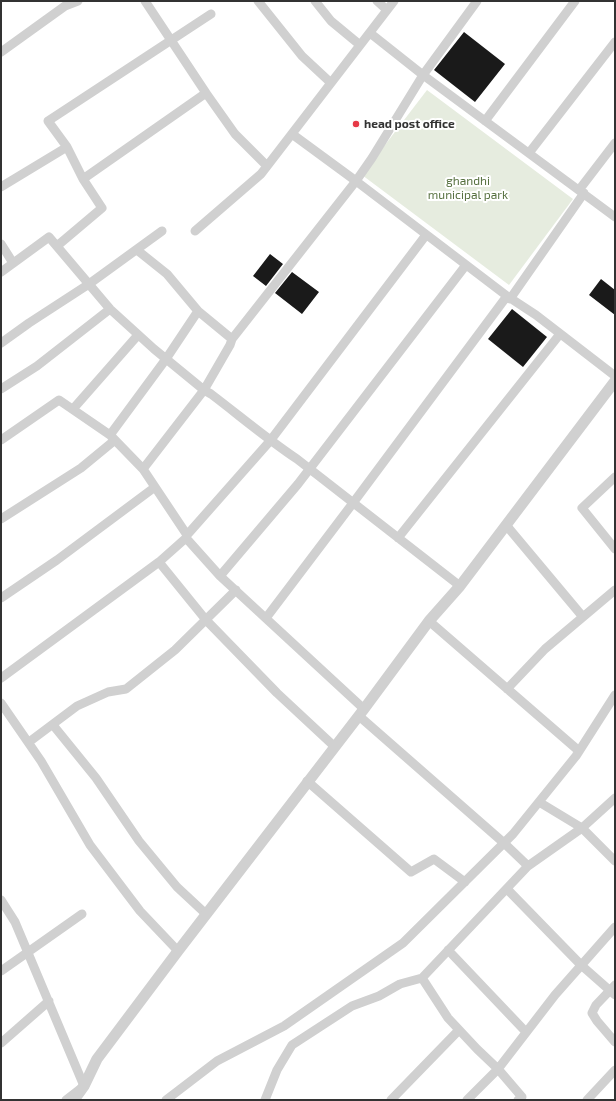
<!DOCTYPE html>
<html>
<head>
<meta charset="utf-8">
<style>
  body { margin:0 }
  #map { position:relative; width:616px; height:1101px; overflow:hidden; background:#fff; font-family:"Exo 2",sans-serif }
  canvas { display:block }
  .frame { position:absolute; inset:0; border:2px solid #333; pointer-events:none }
</style>
</head>
<body>
<div id="map">
<canvas width="616" height="1101"></canvas>
<div class="frame"></div>
</div>
<script>
const c = document.querySelector('canvas').getContext('2d');
c.lineJoin = 'round';
function fillPath(path, color) { c.fillStyle = color; c.fill(path, 'evenodd'); }
function strokePath(path, color, width, dash) { c.strokeStyle = color; c.lineWidth = width; c.lineCap = dash ? 'butt' : 'round'; c.setLineDash(dash || []); c.stroke(path); }
function write(font, color, halo, rows, align = 'center') {
  c.font = font + ' "Exo 2",sans-serif'; c.lineWidth = 4; c.setLineDash([]); c.textBaseline = 'middle'; c.strokeStyle = halo; c.fillStyle = color; for (const [text, x, y, turn = 0] of rows) {
    c.save(); c.translate(x, y); c.rotate((+turn || 0) * Math.PI / 180); c.textAlign = isNaN(turn) ? turn : align; if (halo) c.strokeText(text, 0, 0); c.fillText(text, 0, 0); c.restore();
  }
}
const green = new Path2D(`
  M427,90l146,109 -64,86 -147,-110z`);
const building = new Path2D(`
  M464,32l41,32 -30,38 -41,-32z
  M270,254l13,10 -17,22 -13,-10z
  M292,272l27,20 -17,22 -27,-21z
  M601,279l14,11v25l-26,-20z
  M512,309l35,28 -24,30 -35,-28z`);
const minor = new Path2D(`
  M258,1l44,55 29,27
  M315,1l16,20 29,24
  M377,1l10,9
  M370,33l53,42 192,142
  M1,52l64,-46 13,-5
  M206,93l29,41 32,32
  M485,121l90,-120
  M292,134l64,47 16,-23 51,-83 54,-74
  M67,147l16,32
  M529,153l86,-111
  M1,187l66,-40 -19,-26 163,-107
  M579,190l36,-47
  M195,231l66,-57 133,-173
  M1,244l12,19
  M57,246l45,-38 -19,-29 123,-86 -61,-92
  M137,250l30,24 31,37 34,28
  M1,272l48,-35 61,72 44,40 50,41 7,4c29,22 56,45 86,65l163,127
  M510,299l74,-106
  M1,343l28,-20 60,-39 73,-53
  M1,389l36,-23 73,-57
  M73,409l65,-74
  M111,436l32,33 44,66
  M1,440l58,-40 51,35 56,-76 32,-48
  M143,469l61,-79 26,-45 2,-6 124,-158 151,115 29,19 79,61
  M615,477l-33,31 33,41
  M1,519l80,-51 34,-28
  M506,525l77,92
  M186,538l34,38 144,133
  M398,538l162,-204
  M159,562l47,58 71,73 58,54
  M220,576l78,-92 168,-219
  M1,598l56,-38 98,-73
  M266,618l87,-115 154,-207
  M429,621l150,130
  M1,678l158,-116 27,-24 1,-3 83,-94 156,-206
  M507,689l38,-40 70,-59
  M1,703l40,58 49,84 50,66 38,40
  M359,716l145,127 24,23
  M53,725l43,53 43,63 38,46 29,27
  M29,742l48,-36 31,-14 18,-3 49,-39 61,-60
  M307,781l104,91 23,-13 31,23
  M539,802l43,26 33,33
  M507,889l74,76 34,30
  M1,900l14,22 69,164 -18,14
  M448,950l78,82
  M1,971l81,-57
  M422,978l106,-112 54,-38 33,-30
  M615,985l-19,20 -4,8 5,8 18,21
  M1,1043l48,-42
  M166,1100l51,-39 67,-35 119,-83 110,-109 63,-78 39,-61
  M265,1100l12,-30 15,-25 60,-39 27,-10 21,-12 22,-6 26,40 29,31 21,20 24,28 -4,3
  M391,1100l68,-70
  M467,1100l31,-31 57,-74 60,-68
  M587,1100l28,-30`);
const tertiary = new Path2D(`
  M74,1100l10,-14 13,-27 81,-108 186,-242 65,-88 31,-35 155,-205`);
const markers = [
  [356,124,4,"#e63946"]
];
const poiNames = [
  ["head post office",364,124]
];
const parkNames = [
  ["ghandhi",468,181],
  ["municipal park",468,195]
];
fillPath(green, '#e6ecdf');
fillPath(building, '#1a1a1a');
strokePath(minor, '#d0d0d0', 9);
strokePath(tertiary, '#d0d0d0', 11);
for (const [x, y, r, color] of markers) { const dot = new Path2D(); dot.arc(x, y, r, 0, 2 * Math.PI); c.fillStyle = color; c.fill(dot); strokePath(dot, '#fff', 1.5); }
write('bold 12px', '#333', '#fff', poiNames, 'left');
write('12px', '#56703f', '#fff', parkNames);
</script>
</body>
</html>
